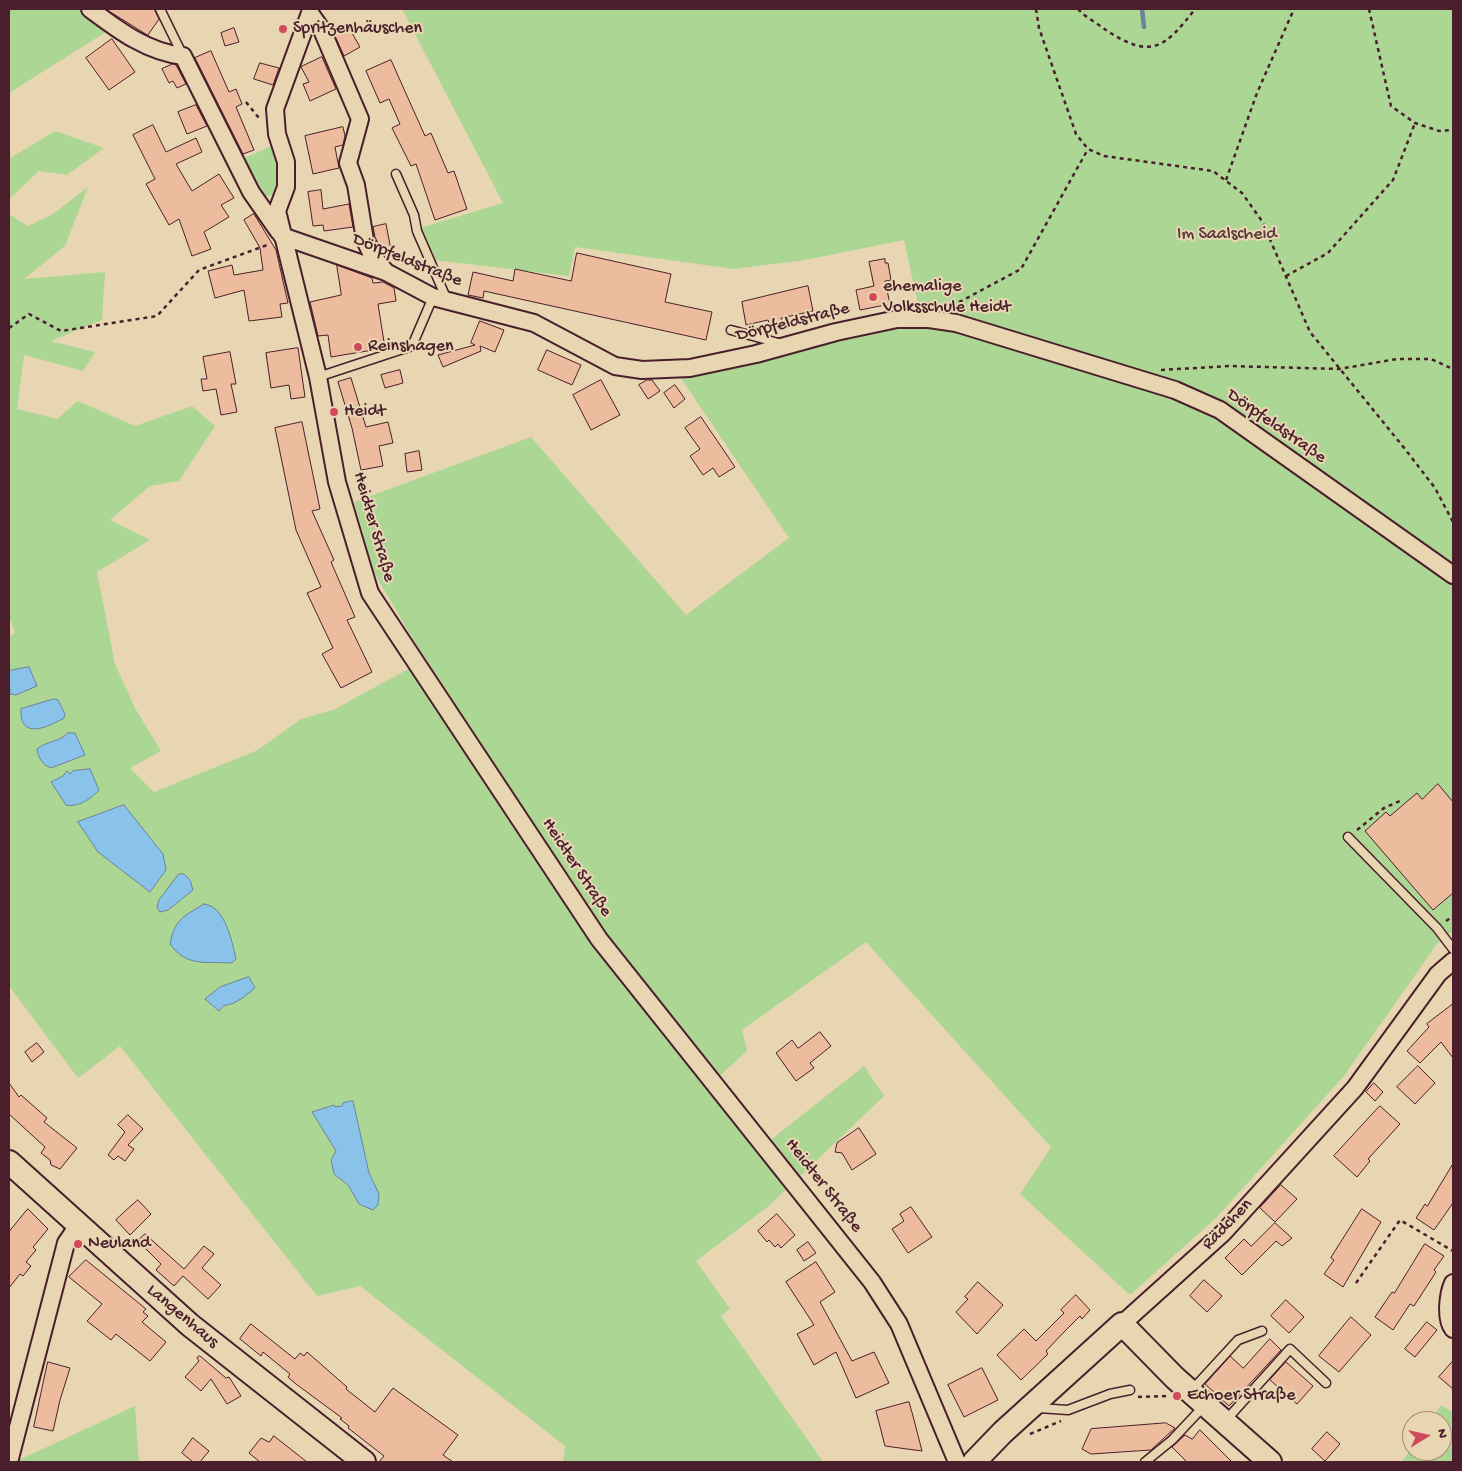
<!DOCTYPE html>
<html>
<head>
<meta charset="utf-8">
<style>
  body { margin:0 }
  #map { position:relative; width:1462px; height:1471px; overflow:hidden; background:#e8d6b3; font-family:"Gochi Hand",sans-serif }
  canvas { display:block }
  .frame { position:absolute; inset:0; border:10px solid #4a1f2b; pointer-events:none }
  .north { position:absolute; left:1402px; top:1411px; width:50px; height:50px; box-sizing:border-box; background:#e8d6b3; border:1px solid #a98d7d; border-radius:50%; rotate:81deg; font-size:14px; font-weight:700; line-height:20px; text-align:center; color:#4a1f2b }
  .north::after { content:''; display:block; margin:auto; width:18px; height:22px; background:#d1495b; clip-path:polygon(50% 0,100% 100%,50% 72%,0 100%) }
</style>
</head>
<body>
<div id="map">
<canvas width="1462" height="1471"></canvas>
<div class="frame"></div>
<div class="north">N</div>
</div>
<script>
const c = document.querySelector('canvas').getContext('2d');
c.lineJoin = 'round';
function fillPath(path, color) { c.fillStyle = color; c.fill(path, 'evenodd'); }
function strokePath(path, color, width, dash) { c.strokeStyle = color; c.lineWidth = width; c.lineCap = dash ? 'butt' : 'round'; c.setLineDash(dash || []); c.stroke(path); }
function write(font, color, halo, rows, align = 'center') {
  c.font = font + ' "Gochi Hand",sans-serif'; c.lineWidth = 4; c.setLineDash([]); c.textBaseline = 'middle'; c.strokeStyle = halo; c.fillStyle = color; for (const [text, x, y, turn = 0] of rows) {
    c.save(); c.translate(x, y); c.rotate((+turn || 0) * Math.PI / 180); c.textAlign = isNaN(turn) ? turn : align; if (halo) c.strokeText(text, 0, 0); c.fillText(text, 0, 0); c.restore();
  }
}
const green = new Path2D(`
  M9,9h74l26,21 -100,63z
  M402,9h1051v922l-16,13 -93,132 -127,141 -87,78 -110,-101 31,-47 -185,-205 -124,88 5,21 -34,31 50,64 101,-80 20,30 -114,109 -74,56 34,48 -9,7 102,146h-260l2,-16 -205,-160 -43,10 -197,-250 -42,32 -69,-92v-349l6,-4 -6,-17v-402l19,12 25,-12 35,-27 -23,59 -41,33 81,-7 -3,48 -51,21 44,11 -12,19 -59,-16 -7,54 40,10 21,-18 57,25 57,-20 23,20 -36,55 -29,5 -40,34 40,20 -53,32 18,92 20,44 26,43 -31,17 24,24 104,-42 43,-31 32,-9 92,-50 -50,-86 -21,-72 177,-65 155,178 103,-77 -109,-161 242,-54 -18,-83 -99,20 -71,9 -159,-22 -6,29 -135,-16 -14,-32 83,-25zM353,1101l16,72 10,21 -20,10 -11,-19 -14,-11 -3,-14 5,-9 -23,-39 21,-7 1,2 8,-1v-3z
  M55,131l49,17 -37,27 -28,-4 -30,28v-40z
  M274,145c8,13 9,34 3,48l-9,3 -7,-2 -21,-34z
  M1441,1405l12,7v50h-51l10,-15v4h30v-30h-12z
  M135,1406l4,56h-130v-13l12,10z`);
const water = new Path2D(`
  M29,667l8,19 -21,9 -6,-1 -1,-23z
  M54,699l4,1 7,14 -1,4c-16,9 -45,23 -43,-9z
  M68,733h7l10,22 -34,13c-8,-3 -13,-10 -14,-19 9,-8 23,-7 31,-16z
  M90,769l9,21c-7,8 -21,18 -33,15l-15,-23 12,-6 4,-5 3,3 3,-3z
  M124,805l39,49 3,16 -16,22 -52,-40 -20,-30z
  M179,874h5l6,6 3,10 -25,20 -8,2 -3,-4 2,-8z
  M204,904c21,2 28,37 32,55l-4,4c-25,-2 -45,5 -62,-19 4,-24 14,-28 34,-40z
  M249,977l6,11 -11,9 -10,6 -11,3 -4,5 -14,-12 15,-12z
  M353,1101l16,72 10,21 -1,11 -5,5 -14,-6 -11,-19 -14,-11 -3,-14 5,-9 -24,-39 22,-7 1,2 7,-1 1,-3z`);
const stream = new Path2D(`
  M1142,9l2,18`);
const building = new Path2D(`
  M106,9h48l5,10 -11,16z
  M348,26l12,21 -16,9 -10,-22z
  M234,28l5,14 -14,4 -4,-13z
  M112,39l23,33 -26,18 -23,-32z
  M211,51l18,41 7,-3 6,15 -6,3 18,43 -11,4 -48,-96z
  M322,57l14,32 -26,12 -7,-17 6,-2 -8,-15z
  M391,60l34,76 6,-3 17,40 6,-2 13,38 -32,11 -19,-56 -5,2 -19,-38 8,-4 -11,-25 -9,4 -14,-32z
  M260,63l19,5 -6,17 -19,-6z
  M173,64l3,1 10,19 -9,4 -4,-7 -4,2 -7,-14z
  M196,105l11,21 -20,8 -9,-22z
  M153,125l13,27 30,-14 6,14 -26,12 16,27 27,-17 15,24 -13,7 8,12 -25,15 7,17 -19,7 -13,-37 -10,6 -23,-41 9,-5 -22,-44z
  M343,127l2,9 -2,9 -8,2 4,21 -26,6 -8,-38z
  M321,190l2,19 26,-5 4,23 -29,4 -1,-6 -10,1 -5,-34z
  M254,214l22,36 12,53 -8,1 2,13 -33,4 -5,-31 -29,8 -7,-27 24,-6 2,10 29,-5 -3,-22 -16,-28z
  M386,224l5,26 -9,2 -7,-15 -2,-10z
  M577,253l94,21 -6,28 47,10 -6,28 -222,-49 -1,7 -15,-3 5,-23 40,9 2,-12 56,12z
  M885,259v4h3l3,17 -6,1 5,23 -30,6 -4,-20 18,-4 -5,-24z
  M337,265l35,13 1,5 10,-1 11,6 2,13 -18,3 7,44 -54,9 -3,-22 -10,1 -8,-34 31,-7z
  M808,286l5,25 -32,7 2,8 -12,3 -3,-9 -22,5 -4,-23z
  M480,321l24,9 -9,22 -15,-6 1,5 -38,16 -5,-12 37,-10 -4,-2z
  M298,348l7,49 -14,2 -2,-14 -18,3 -5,-35z
  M547,350l34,15 -9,20 -34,-15z
  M230,352l6,32h-5l6,28 -16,3 -5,-26 -13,2 -2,-12h6l-4,-22z
  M400,370l3,13 -18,5 -4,-13z
  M351,378l15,49 22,-5 5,21 -14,3 4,20 -22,4 -9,-42 -14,-46z
  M601,380l19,35 -29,15 -18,-35z
  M647,380h5l8,11 -12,8 -9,-14z
  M675,385l10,14 -11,9 -10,-15z
  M701,417l34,50 -16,10 -6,-9 -10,7 -13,-19 10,-7 -15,-21z
  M302,422l18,87 -8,2 22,49 -3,2 24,55 -8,3 25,52 -31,16 -19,-34 11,-6 -26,-55 14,-6 -25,-57 -21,-102z
  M419,451l3,19 -15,2 -2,-18z
  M1438,784l15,18v91l-20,17 -68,-79 21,-19 4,4 27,-23 5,6z
  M1453,1004v54l-12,-16 -21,21 -13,-12 22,-24 -2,-3z
  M820,1032l11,14 -21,17 4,5 -18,13 -20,-28 16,-13 6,8z
  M37,1043l7,9 -12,10 -7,-10z
  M1418,1066l17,17 -20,21 -18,-17z
  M9,1083l10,14 2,-2 26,23 -3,4 33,26 -17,21 -9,-4 -1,-5 -9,-7 4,-6 -36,-33z
  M1374,1083l9,9 -8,9 -9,-9z
  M1380,1106l20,18 -32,35 2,2 -13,16 -23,-21z
  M128,1115l15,14 -15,16 6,4 -9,12 -7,-5 -4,4 -6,-5 17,-23 -7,-7z
  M859,1128l17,26 -24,16 -10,-17 -7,-1 2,-9z
  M1453,1164v39l-19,27 -18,-12 9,-14 2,2z
  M1281,1185l16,14 -22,23 -15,-14z
  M138,1200l13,14 -21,21 -14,-15z
  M911,1207l21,30 -24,16 -16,-24 12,-8 -4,-7z
  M28,1209l20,20 -15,18 3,3 -10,12 5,4 -8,10 -3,-2 -11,14v-56z
  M1362,1209l19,13 -38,65 -19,-13 10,-14 -3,-2z
  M777,1214l18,21 -14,13 -3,-4 -3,3 -6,-7 -2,2 -9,-11z
  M1275,1223l17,15 -10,8 -6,-5 -34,34 -17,-17 19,-19 7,7z
  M145,1234l39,35 20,-23 10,8 -12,14 19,17 -13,14 -25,-23 -9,10 -18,-16 5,-6 -23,-23z
  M808,1242l8,11 -12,8 -7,-11z
  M1425,1244l19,12 -10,14 2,2 -22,34 -4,-2 -17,26 -18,-13 17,-25 2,1z
  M86,1260l60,49 -3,3 5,4 -6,6 24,20 -16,19 -34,-27 -5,6 -24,-19 15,-17 -33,-27z
  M816,1262l19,30 -15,10 32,59 22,-9 15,31 -33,15 -20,-46 -22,13 -17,-31 17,-9 -28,-43z
  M1204,1280l18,16 -15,16 -17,-16z
  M978,1282l25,23 -26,29 -21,-22 12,-13 -3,-2z
  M1076,1295l14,15 -8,9 -2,-3 -16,16 -18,19 2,3 -27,26 -24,-25 27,-26 12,12 28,-28 -3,-3z
  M1286,1300l18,17 -15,16 -18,-17z
  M1351,1317l20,18 -32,37 -20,-16z
  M1427,1322l10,8 -22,27 -10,-8z
  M251,1324l44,35 5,-6 4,3 3,-4 40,35 -1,2 29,23 18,-24 65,47 -15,20 10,7h-74l5,-6 -36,-28 1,-2 -9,-7 2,-1 -46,-34 -8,-7 2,-3 -27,-22 -2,4 -21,-17z
  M1270,1339l11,11 -52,56 -24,-22 25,-28 13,12z
  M200,1356l26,22 3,-1 12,19 -14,8 -16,-25 -10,12 -16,-14 14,-16 -2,-3z
  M1453,1361v28l-14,-12z
  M48,1362l22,6 -10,32 -7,31 -19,-4z
  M1286,1362l27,24 -16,18 -27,-24z
  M982,1368l16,32 -34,17 -16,-32z
  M909,1402l4,14 9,35 -37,-5 -9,-35z
  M1166,1423l9,5 -24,22 -60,4 -9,-5 9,-20z
  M1200,1430l32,32h-45l-15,-15 13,-12 7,4z
  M1327,1432l13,12 -15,17 -13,-12z
  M274,1436l33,26h-47l-11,-9 12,-15 8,4z
  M193,1438l16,13 -9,11h-7l-11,-9z`);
const path = new Path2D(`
  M1036,9l3,19 37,106 12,15 16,7 109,15 29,22 20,28 48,111 95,117 30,39 18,34
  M1078,9c7,8 19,14 28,21 45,30 59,18 89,-21
  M1369,9l22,97 24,17 24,8 14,-1
  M246,102l13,16
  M1226,180l31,-87 37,-84
  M1286,276l42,-23 65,-73 22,-57
  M952,306l69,-37 67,-120
  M9,328l20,-14 32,17 96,-15 42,-46 71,-26
  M1161,370l69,-4 109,3 58,-10h34l22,10
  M1357,830l27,-22 18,-8
  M1446,921l7,-5
  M1356,1283l44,-63 53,31
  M1138,1397l29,-1
  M1030,1434l31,-13`);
const lane = new Path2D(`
  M160,9l23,47
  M396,174l18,41 3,16 30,69
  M731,330l51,14
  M318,377l94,-31 21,-49
  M1348,837l89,91 16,21
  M1192,1390l46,-50 24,-9
  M1038,1408l30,2 42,-16 20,-4
  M1227,1419l63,-70 36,34
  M1145,1462l27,-22 32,-34`);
const street = new Path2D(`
  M90,9c28,21 57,43 93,47l68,136 28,40
  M310,13l-35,96 2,25 9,28v25l-9,24 41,166 19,105 33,111 229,346 273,343 27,42 58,138
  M310,13l12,17 38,89 -12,44 8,22 9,55 7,15 14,17
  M282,236l104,36 47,25 101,26 81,43 27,4 48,-2 66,-14 80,-22 61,-13h32l27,4 219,67 45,20 233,165
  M1453,1283c-5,11 -8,36 0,46
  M1122,1324l101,-91 132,-145 83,-114 15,-13
  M9,1462l57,-219 13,-19`);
const secondary = new Path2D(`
  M9,1162l181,163 174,137
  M974,1462l29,-30 119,-108 53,54 95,84`);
const markers = [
  [283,29,5,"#d1495b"],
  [873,297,5,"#d1495b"],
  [358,347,5,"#d1495b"],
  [334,412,5,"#d1495b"],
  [78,1244,5,"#d1495b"],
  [1177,1396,5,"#d1495b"]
];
const poiNames = [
  ["Spritzenhäuschen",293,29],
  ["ehemalige",883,287],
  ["Volksschule Heidt",883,308],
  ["Reinshagen",368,347],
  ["Heidt",344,412],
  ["Neuland",88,1244],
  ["Echoer Straße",1187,1396]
];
const parkNames = [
  ["Im Saalscheid",1227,235]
];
const streetNames = [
  ["Dörpfeldstraße",407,261,22],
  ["Dörpfeldstraße",793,323,-14],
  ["Dörpfeldstraße",1276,427,35],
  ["Heidter Straße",373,527,74],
  ["Heidter Straße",576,868,57],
  ["Heidter Straße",823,1186,52],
  ["Rädchen",1228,1225,-46],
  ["Langenhaus",182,1317,40]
];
fillPath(green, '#acd694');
fillPath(water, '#8ac3e9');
strokePath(water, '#70819d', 1);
strokePath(stream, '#70819d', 4.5);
fillPath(building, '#edbc9e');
strokePath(building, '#4a1f2b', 1);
strokePath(lane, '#4a1f2b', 11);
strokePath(street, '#4a1f2b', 20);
strokePath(secondary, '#4a1f2b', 26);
strokePath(path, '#4a1f2b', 2.5, [4, 4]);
strokePath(lane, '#e8d6b3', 8);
strokePath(street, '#e8d6b3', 16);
strokePath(secondary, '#e8d6b3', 22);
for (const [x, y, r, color] of markers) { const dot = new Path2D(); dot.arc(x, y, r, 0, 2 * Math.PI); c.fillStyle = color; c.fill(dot); strokePath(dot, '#e8d6b3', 2); }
write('18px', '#4a1f2b', '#e8d6b3', poiNames, 'left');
write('18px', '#593a3b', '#e8d6b3', parkNames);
write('18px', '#4a1f2b', '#e8d6b3', streetNames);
</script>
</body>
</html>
